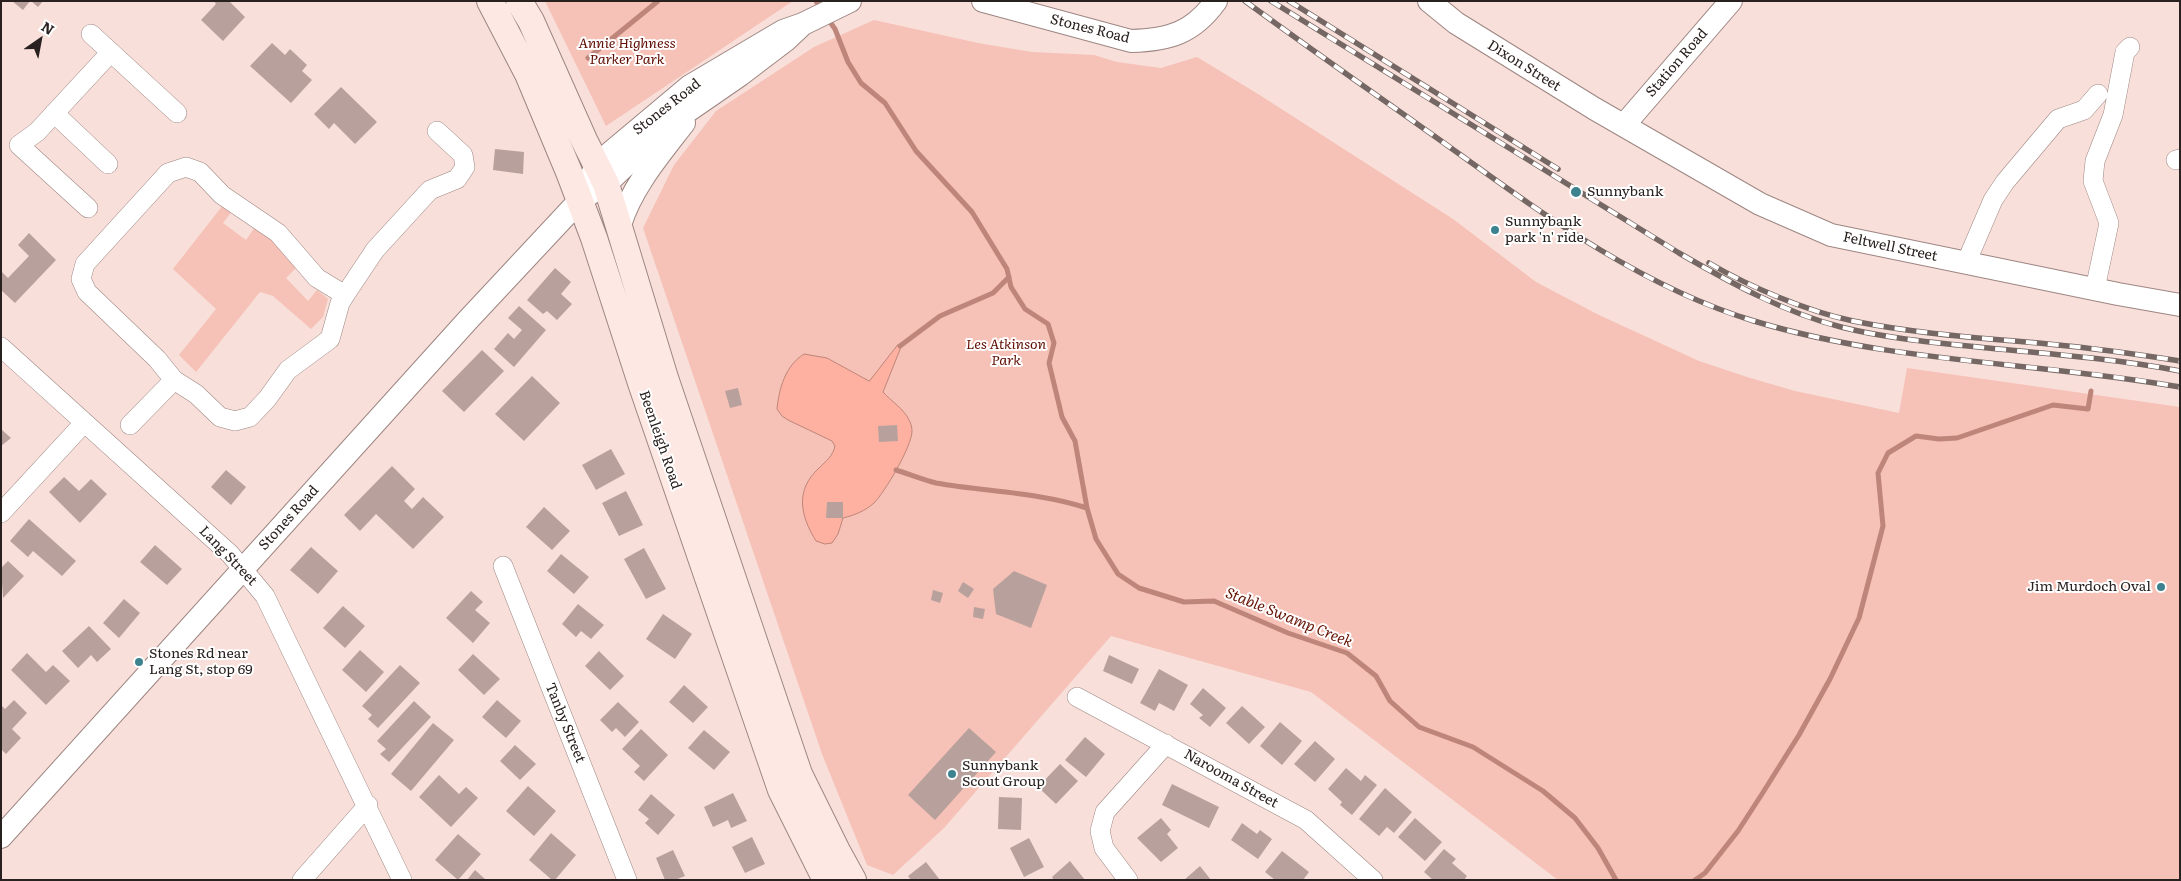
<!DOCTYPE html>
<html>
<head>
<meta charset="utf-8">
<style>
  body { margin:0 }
  #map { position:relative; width:2181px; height:881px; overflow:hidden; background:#f8dfda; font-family:Literata,serif }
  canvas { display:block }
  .frame { position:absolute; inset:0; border:2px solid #29211f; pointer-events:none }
  .north { position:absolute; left:15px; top:15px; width:50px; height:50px; -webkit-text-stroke:4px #fff; paint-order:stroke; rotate:33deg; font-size:14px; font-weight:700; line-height:20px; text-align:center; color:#29211f }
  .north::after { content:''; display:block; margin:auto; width:18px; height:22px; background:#29211f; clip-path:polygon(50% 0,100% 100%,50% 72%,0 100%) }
</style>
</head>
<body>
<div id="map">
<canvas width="2181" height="881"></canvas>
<div class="frame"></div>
<div class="north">N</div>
</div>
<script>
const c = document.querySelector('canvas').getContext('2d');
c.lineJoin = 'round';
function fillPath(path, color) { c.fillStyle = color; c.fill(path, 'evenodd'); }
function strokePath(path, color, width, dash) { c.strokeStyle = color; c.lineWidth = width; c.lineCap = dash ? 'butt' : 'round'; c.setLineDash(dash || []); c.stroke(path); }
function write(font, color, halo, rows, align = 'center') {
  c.font = font + ' Literata,serif'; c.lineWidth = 4; c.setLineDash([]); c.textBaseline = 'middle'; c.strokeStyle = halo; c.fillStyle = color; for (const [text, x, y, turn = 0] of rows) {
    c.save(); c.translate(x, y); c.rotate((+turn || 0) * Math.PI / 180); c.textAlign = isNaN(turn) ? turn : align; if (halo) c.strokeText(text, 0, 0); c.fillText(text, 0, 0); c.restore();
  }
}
const green = new Path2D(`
  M545,1h248l-187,125z
  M874,20l104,23 54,9 62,3 23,7 44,6 36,-11 61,37 195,125 83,63 63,33 100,46 48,16 48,14 104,22 8,-45 273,39v473h-622l-247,-188 -200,-56 -167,192 -51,47 -26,-10 -45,-111 -179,-526 31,-63 42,-54 98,-64z
  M223,205l9,6 -9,12 23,17 9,-13 18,13 23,28 -10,10 22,23 9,-11 11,9 -5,18 -12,12 -38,-33 -13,-4 -64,80 -17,-17 37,-46 -43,-40z`);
const water = new Path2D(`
  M898,345l3,2 -18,45c8,9 21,17 26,28 2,3 3,8 3,11 0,15 -27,61 -38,72 -9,8 -19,12 -31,15l-5,16 -6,9 -7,1 -9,-3c-16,-26 -21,-51 3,-73 7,-7 14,-12 16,-22l-3,-5 -44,-21 -6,-4 -5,-7c2,-20 8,-43 27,-55l23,4 42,23z`);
const stream = new Path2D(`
  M816,1l6,9
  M828,19l7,10 13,33 13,21 24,20 31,48 56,61 35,57 4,18 14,22 23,15 6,19 -5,20 13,54 13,24 12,67 9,31 22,35 21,14 45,14 30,-1 74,32 59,20 29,23 14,25 29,26 54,20 70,44 32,27 23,30 18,32
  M588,58l70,-57
  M900,346l40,-30 53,-23 16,-16
  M896,470c13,4 27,10 40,13 51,9 102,9 151,25
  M1695,880l10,-7 33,-42 24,-37 37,-59 31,-56 29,-61 24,-92 -5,-53 10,-20 28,-17 23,3 18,-1 96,-33 35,4 3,-18`);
const building = new Path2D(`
  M12,1h18l-7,9z
  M31,1h12l-5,6z
  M214,1h15l16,16 -22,24 -22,-21 15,-16z
  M272,43l13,12 5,-6 17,16 -5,6 10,9 -21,23 -41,-37z
  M341,87l36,35 -22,22 -21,-21 -5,6 -15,-15z
  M495,149l29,3 -1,22 -30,-4z
  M29,233l27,27 -41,43 -14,-13v-19l7,7 21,-22 -11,-11z
  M555,268l16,14 -10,12 11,10 -15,16 -10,-9 -4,3 -16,-14z
  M519,306l27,24 -32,37 -20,-18 14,-16 6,6 8,-9 -14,-12z
  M482,350l22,21 -40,41 -22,-21z
  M532,376l28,27 -36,38 -29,-27z
  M738,388l4,17 -12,3 -5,-17z
  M897,425l1,16 -19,1 -1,-16z
  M1,429l10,9 -10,8z
  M611,449l14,25 -29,16 -14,-25z
  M392,466l23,23 -11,12 8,8 11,-12 21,20 -31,32 -37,-35 -16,17 -16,-16z
  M226,470l20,17 -15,18 -20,-18z
  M64,477l15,14 12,-12 16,15 -27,29 -31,-31z
  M626,491l17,34 -24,11 -17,-33z
  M827,502h16v16h-17z
  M544,507l26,24 -18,19 -26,-23z
  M29,519l47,42 -14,15 -29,-25 -5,6 -18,-16z
  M155,545l27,24 -15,16 -27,-23z
  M311,547l27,24 -20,23 -28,-24z
  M644,548l22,41 -20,10 -22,-40z
  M561,554l28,23 -15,17 -27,-23z
  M8,561l16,15 -21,22 -2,-30z
  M1014,571l33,14 -16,43 -35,-14 -3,-25z
  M963,582l11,7 -6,9 -10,-7z
  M933,590l10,3 -3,10 -9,-3z
  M471,591l12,11 -8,8 15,13 -17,20 -27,-25z
  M124,599l16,14 -21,25 -16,-15z
  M578,604l26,21 -13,14 -10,-8 -5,6 -14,-13z
  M343,606l22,20 -20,22 -22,-20z
  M974,607l11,2 -2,10 -10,-2z
  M663,614l29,20 -17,25 -29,-20z
  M89,626l22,23 -14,13 -6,-7 -13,13 -16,-17z
  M360,650l24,22 -18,20 -24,-22z
  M599,651l25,25 -14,14 -25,-24z
  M27,653l19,19 7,-7 17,16 -24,24 -35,-35z
  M473,654l27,25 -16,16 -26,-25z
  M1109,655l30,14 -7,15 -29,-13z
  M400,665l20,18 -42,45 -10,-9 4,-4 -10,-9z
  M1159,669l29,16 -14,26 -15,-8 -4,8 -15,-8z
  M684,685l24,22 -15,16 -24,-21z
  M1203,688l23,20 -16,19 -11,-9 4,-3 -13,-11z
  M14,700l13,13 -15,16 9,9 -15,16 -5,-5v-44l4,4z
  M497,700l24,21 -15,17 -24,-21z
  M414,701l17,16 -42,45 -9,-8 6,-5 -9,-8z
  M618,702l21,20 -14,15 -9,-9 -4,4 -12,-12z
  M1242,706l23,21 -16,17 -23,-21z
  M1280,722l22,19 -20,24 -22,-19z
  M433,723l21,17 -43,51 -20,-17z
  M969,728l27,24 -61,68 -27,-25z
  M641,729l27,26 -24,26 -10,-9 6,-6 -18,-17z
  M704,730l26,22 -16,18 -26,-22z
  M1085,737l20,17 -19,23 -21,-17z
  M1315,741l20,18 -20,23 -21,-18z
  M515,745l21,19 -16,16 -20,-19z
  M1060,764l18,17 -22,23 -18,-17z
  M1346,768l15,13 4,-6 12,10 -25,30 -12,-10 2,-3 -14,-13z
  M439,775l20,19 7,-7 12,11 -27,29 -32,-30z
  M1172,784l47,23 -10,21 -47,-23z
  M528,786l28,25 -22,25 -28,-25z
  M1385,788l27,24 -18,21 -7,-6 -8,9 -20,-17z
  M733,793l14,28 -16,7 -3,-8 -15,7 -9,-20z
  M651,794l24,21 -17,20 -13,-12 4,-4 -11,-9z
  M999,797l23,1 -1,32 -23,-1z
  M1161,818l10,12 -4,4 11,14 -17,14 -24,-24z
  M1415,818l27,24 -17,19 -27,-24z
  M1242,823l15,11 3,-4 12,9 -14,20 -27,-19z
  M551,833l25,22 -21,25h-3l-23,-20z
  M458,834l23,20 -23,26 -23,-20z
  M752,837l13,27 -20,9 -13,-26z
  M1029,838l15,29 -20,10 -14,-29z
  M1444,849l12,10 -4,4 15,13 -3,4h-31l-9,-8z
  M673,850l12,26 -10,4h-10l-9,-22z
  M1282,851l27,21 -6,8h-28l-10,-8z
  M1070,861l15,19h-31l-2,-3z
  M926,862l14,18h-29l-3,-4z
  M1200,866l11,14h-27z
  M475,870l11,10h-19z`);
const minor = new Path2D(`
  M91,34l86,79
  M54,113l54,51
  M2176,160l4,-1
  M186,167l14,5 22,23 56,38 39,45 28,17 -5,8 -10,36 -42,31 -21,29 -17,18 -15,4 -15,-4 -24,-23 -22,-14 -17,-21 -70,-67 -6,-13 4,-15 83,-91z
  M88,208l-69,-63 18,-13 74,-80
  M1966,263l27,-63 12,-18 53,-63 26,-9 14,-16
  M2095,289l14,-66 -16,-42 2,-20 18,-46 12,-63 5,-5
  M345,295l30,-45 43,-47 12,-13 27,-11 8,-12 -2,-12 -26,-24
  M1,347l229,207 35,42 137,284
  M130,425l44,-45
  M1,513l83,-90
  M503,566l124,314
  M1077,697l229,123 67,60
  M302,880l66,-75
  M1128,880l-24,-32 -4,-17 5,-19 61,-68`);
const tertiary = new Path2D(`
  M983,1l148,40c38,-1 62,-8 85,-40
  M1429,1l27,22 139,86 165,95 71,31 287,59 62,11
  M1624,125l107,-124
  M590,179l7,-15 93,-78 93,-55 20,-7 47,-23
  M620,225c11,-37 40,-71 64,-102
  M1,837l466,-516 113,-121 26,-16 60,-58 74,-51 46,-35 17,-16`);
const secondary = new Path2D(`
  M490,1l38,73 41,98 25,66 48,148 139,404 45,90
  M519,1l12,20 53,119 22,44 59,194 134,396 38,77 16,29`);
const rail = new Path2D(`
  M1245,1c65,48 133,95 199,142 96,69 195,143 310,178 138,42 284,41 426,66
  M1271,1l408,252c52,30 104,59 162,74 48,12 98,16 147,21 64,6 128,11 192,23
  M1289,1l269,168
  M1709,263c41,24 97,48 144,58 64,13 130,17 195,23 44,4 88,10 132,17`);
const markers = [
  [1576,192,6,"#3d828f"],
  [1495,230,5,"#3d828f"],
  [2161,587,5,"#3d828f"],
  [139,662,5,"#3d828f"],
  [952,774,5,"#3d828f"]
];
const streetNames = [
  ["Stones Road",1090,29,14],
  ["Station Road",1677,63,-49],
  ["Dixon Street",1524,66,32],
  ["Stones Road",667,107,-38],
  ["Feltwell Street",1890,247,12],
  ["Beenleigh Road",660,440,71],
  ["Stones Road",289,518,-48],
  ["Lang Street",228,556,46],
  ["Tanby Street",565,723,68],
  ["Narooma Street",1231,779,29]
];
const parkNames = [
  ["Annie Highness",627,44],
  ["Parker Park",627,60],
  ["Les Atkinson",1006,345],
  ["Park",1006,361]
];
const poiNames = [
  ["Sunnybank",1587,192],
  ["Sunnybank",1505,222],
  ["park 'n' ride",1505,238],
  ["Jim Murdoch Oval",2151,587,"right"],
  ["Stones Rd near",149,654],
  ["Lang St, stop 69",149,670],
  ["Sunnybank",962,766],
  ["Scout Group",962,782]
];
const waterNames = [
  ["Stable Swamp Creek",1289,618,22]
];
fillPath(green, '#f6c1b6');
fillPath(water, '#feb1a1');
strokePath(water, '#be867a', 1);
strokePath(stream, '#be867a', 5);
fillPath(building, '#b8a19c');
strokePath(minor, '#9d8682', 20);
strokePath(tertiary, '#9d8682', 24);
strokePath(secondary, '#9d8682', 28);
strokePath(minor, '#fff', 19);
strokePath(tertiary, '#fff', 22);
strokePath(secondary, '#fde8e4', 26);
strokePath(rail, '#756763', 5.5);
strokePath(rail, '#fff', 4, [11]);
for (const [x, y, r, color] of markers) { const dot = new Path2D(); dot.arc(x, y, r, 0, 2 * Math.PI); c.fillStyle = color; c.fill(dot); strokePath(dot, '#fff', 2); }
write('14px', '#29211f', '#fff', streetNames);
write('italic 14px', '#5f0c00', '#fff', parkNames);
write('14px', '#29211f', '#fff', poiNames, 'left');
write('italic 15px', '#661405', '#fff', waterNames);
</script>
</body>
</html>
